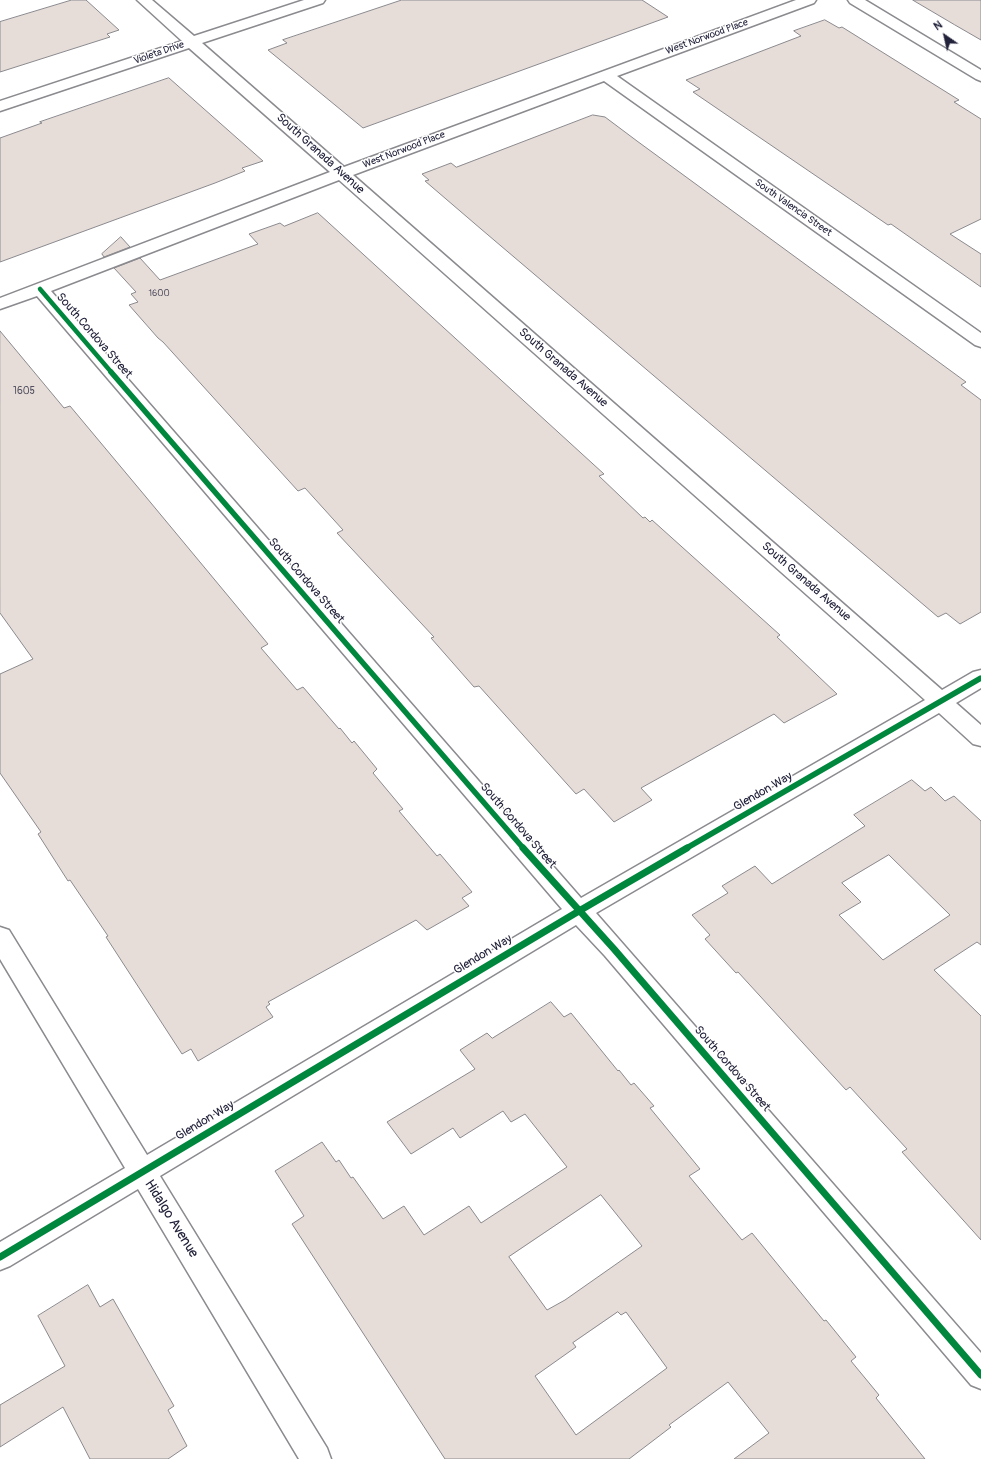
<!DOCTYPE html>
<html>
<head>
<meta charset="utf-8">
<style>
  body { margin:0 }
  #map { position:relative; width:981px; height:1459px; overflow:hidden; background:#fff; font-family:Pangolin,sans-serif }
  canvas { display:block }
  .north { position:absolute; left:925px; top:16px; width:40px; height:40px; -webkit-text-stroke:3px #fff; paint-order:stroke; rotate:326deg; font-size:11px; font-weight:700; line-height:16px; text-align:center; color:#22223b }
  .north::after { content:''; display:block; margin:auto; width:14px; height:18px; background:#22223b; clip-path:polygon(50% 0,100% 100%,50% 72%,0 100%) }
</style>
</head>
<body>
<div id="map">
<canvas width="981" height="1459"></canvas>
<div class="north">N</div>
</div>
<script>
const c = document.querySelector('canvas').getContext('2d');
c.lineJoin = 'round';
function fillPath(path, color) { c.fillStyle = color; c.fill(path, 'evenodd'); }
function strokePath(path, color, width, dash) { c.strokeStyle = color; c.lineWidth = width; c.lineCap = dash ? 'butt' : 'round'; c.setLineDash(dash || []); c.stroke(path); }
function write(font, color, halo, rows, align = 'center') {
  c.font = font + ' Pangolin,sans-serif'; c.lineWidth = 3; c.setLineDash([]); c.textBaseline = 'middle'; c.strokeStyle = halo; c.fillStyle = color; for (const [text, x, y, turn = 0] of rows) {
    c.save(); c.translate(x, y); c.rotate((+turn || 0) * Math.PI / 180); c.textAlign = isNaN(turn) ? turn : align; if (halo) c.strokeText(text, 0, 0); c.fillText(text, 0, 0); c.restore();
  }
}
const building = new Path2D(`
  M72,0h14l33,30 -12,4 3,3 -110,35v-50z
  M402,0h240l26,17 -305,111 -95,-78 19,-7 -4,-3z
  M913,0h68v40l-26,-15z
  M825,20l14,8 3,-1 117,73 -5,2 27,17v100l-31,15 31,20v33l-90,-63 -3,1 -195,-133 7,-3 -14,-9 115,-44 -7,-5z
  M169,78l94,83 -21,7 3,3 -30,12 -215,79v-124l42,-15 -2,-1z
  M593,115l12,2 32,24 329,241 -5,3 20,15v212l-21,12 -14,-11 -8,4 -457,-388 -56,-48 4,-1 -7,-6 29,-11 5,4z
  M318,213l286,261 -5,2 44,42 2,-1 5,5 2,-2 128,115 -3,2 60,57 -53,29 -10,-9 -133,74 11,12 -38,22 -30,-33 -8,5 -97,-108 -5,1 -43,-49 3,-1 -97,-104 6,-3 -38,-42 -7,3 -135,-149 -5,-4 -29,-33 9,-3 -7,-8 5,-2 -22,-24 26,-10 20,22 98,-36 -9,-10 31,-11 4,3z
  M121,237l9,10 -26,10 -2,-3z
  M0,331l64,77 6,-2 76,91 122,147 -7,4 36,42 6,-3 36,42 1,-1 12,15 2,-2 23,28 -4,4 30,36 -4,2 38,45 3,-2 32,38 -10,6 7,8 -42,24 -11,-10 -148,82 2,2 -4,3 7,10 -75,44 -7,-12 -9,5 -76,-117 2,-1 -38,-56 -2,1 -30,-47 3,-2 -41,-59v-99l33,-15 -33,-46z
  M912,780l13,11 6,-4 14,14 9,-5 27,25v124l-4,-3 -43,28 47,46v224l-79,-88 5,-3 -57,-62 -4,3 -108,-118 -2,1 -31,-34 5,-4 -18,-20 36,-22 -6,-7 33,-20 17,18 93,-58 -11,-11zM889,855l61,60 -67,45 -44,-45 22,-13 -19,-19z
  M551,1002l13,15 7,-4 47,58 1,-1 12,15 3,-2 20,23 -4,2 50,61 -11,7 53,64 10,-7 72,88 2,-1 30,37 -5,4 28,34 -3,3 49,61h-191l35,-26 -41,-51 -59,43 2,2 -42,32h-184l-153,-235 12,-8 -29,-45 47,-29 14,20 3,-2 12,18 2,-1 30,42 21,-13 20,29 45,-29 12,17 86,-56 -42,-53 -14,8 -8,-11 -43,27 -7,-10 -42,26 -24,-32 88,-53 -15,-19 27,-17 5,5zM601,1195l41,51 -77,54 -18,10 -38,-53zM618,1312l3,3 5,-3 41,56 -91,67 -41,-59 41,-29 -3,-4z
  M88,1285l12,22 13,-8 61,107 -6,4 19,36 -19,13h-78l-27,-52 -63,40v-42l65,-39 -27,-50z`);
const minor = new Path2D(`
  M137,0h15l42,36 110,-36h21l-2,3 -121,40 142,124 452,-167h20l-2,3 -197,73 364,257v14l-6,-2 -371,-264 -251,94 589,515 31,-18 8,-2v18l-25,15 25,22v21l-8,-2 -34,-31 -343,200 385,440v36l-10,-4 -366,-429 -29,-31 -416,251 167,272 4,11h-32l-161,-270 -128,77 -10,4v-28l125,-74 -125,-209v-32l9,3 138,225 415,-246 -525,-613 -37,13v-11l330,-126 -141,-124 -189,63v-10l182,-60zM339,180l557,494 29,26 -344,198 -530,-607z
  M848,0h17l116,70v11l-5,-2 -126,-76z`);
const cyclewayFar2 = new Path2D(`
  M40,289l72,84`);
const cyclewayFar1 = new Path2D(`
  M111,372l413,477
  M685,849l296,-171`);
const cycleway = new Path2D(`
  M523,848l91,101 367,426
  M0,1257l579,-346 108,-63`);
const farNumbernames = [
  ["1600",159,294]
];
const farStreetnames = [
  ["West Norwood Place",707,37,-20],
  ["Violeta Drive",159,53,-19],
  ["West Norwood Place",404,150,-21],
  ["South Valencia Street",793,208,35]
];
const numberNames = [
  ["1605",24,391]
];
const streetNames = [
  ["South Granada Avenue",320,154,42],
  ["South Cordova Street",94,336,49],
  ["South Granada Avenue",563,368,41],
  ["South Cordova Street",306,581,49],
  ["South Granada Avenue",806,582,41],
  ["Glendon Way",763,792,-30],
  ["South Cordova Street",518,826,49],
  ["Glendon Way",483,955,-31],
  ["South Cordova Street",732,1069,49],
  ["Glendon Way",205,1121,-31]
];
const nearStreetnames = [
  ["Hidalgo Avenue",171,1219,58]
];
fillPath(building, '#e7ddd8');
strokePath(building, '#8a8a8f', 1);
strokePath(minor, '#8a8a8f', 3);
fillPath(minor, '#fff');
strokePath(cyclewayFar2, '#00873e', 4.5);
strokePath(cyclewayFar1, '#00873e', 5.5);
strokePath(cycleway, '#00873e', 7);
write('9px', '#535162', null, farNumbernames);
write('10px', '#22223b', '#fff', farStreetnames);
write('10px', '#535162', null, numberNames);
write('12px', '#22223b', '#fff', streetNames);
write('14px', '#22223b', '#fff', nearStreetnames);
</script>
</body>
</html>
